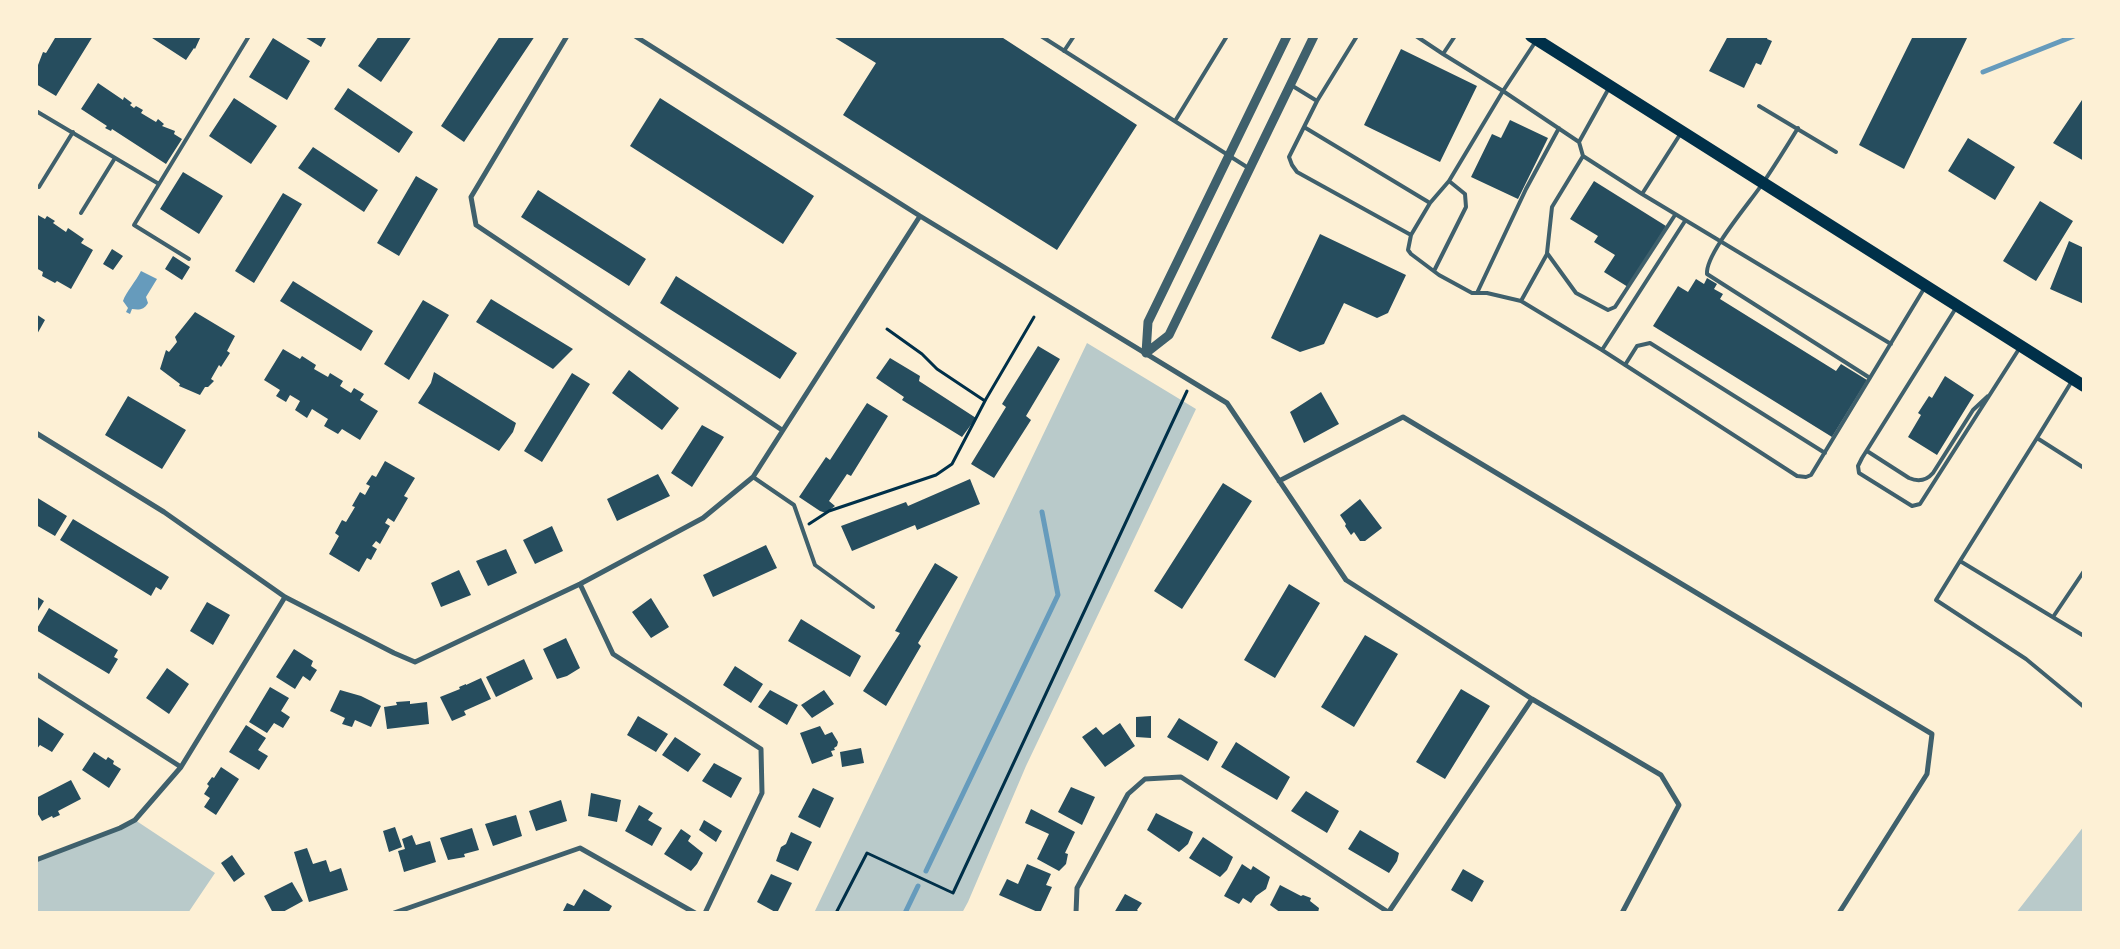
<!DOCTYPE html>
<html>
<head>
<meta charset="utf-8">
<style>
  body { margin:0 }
  #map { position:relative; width:2120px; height:949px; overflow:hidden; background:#fdf0d5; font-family:Roboto,sans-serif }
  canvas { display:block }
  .frame { position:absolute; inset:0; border:38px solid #fdf0d5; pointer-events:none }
</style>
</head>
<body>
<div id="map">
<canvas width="2120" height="949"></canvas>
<div class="frame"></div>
</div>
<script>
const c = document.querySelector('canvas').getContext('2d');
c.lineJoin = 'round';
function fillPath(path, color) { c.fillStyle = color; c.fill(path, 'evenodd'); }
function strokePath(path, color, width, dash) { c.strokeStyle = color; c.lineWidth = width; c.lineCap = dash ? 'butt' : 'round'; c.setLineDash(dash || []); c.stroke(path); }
const green = new Path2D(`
  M1087,343l109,66 -170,357 -58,136 -6,11h-148z
  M135,820l80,53 -27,40h-152v-53z
  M2084,826v87h-68z`);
const water = new Path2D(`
  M141,271l16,8 -11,18 2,6c-4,7 -9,7 -16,6l-2,5 -4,-2 2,-4 -5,-7c3,-9 13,-20 18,-30z`);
const stream = new Path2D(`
  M1983,72l91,-36
  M926,871l132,-276 -16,-83
  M905,913l13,-27`);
const building = new Path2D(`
  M52,36h41l-37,60 -20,-12v-20l2,1 5,-13 3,1 9,-15z
  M149,36h52l-6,13 -1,-1 -8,12z
  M303,36h24l-6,11z
  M379,36h33l-31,46 -23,-16z
  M500,36h35l-71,106 -23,-16z
  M832,36h168l137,89 -80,125 -214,-135 33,-52z
  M1728,36h40l-1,3 5,2 -11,24 -5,-2 -12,25 -35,-17z
  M1913,36h55l-64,133 -45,-24z
  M273,38l37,23 -23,39 -38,-23z
  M1401,49l76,37 -37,76 -76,-37z
  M98,83l25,17 1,-3 8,6 -2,2 4,3 2,-2 7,4 -2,3 15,9 2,-3 6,5 -2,2 13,5 -1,3 8,5 -16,25 -54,-35 -1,2 -6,-3 2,-2 -26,-17z
  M348,88l65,44 -14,21 -65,-44z
  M2084,97v64l-31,-18z
  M234,98l43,28 -26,38 -42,-28z
  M660,98l154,98 -31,48 -153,-98z
  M1510,120l38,18 -30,61 -47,-22 21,-43 9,4z
  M1968,138l47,29 -20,33 -47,-29z
  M313,147l65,43 -14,22 -66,-44z
  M183,172l40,24 -24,38 -39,-25z
  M416,176l22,13 -39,67 -22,-13z
  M1594,181l72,45 -38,61 -24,-15 11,-17 -21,-13 4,-6 -28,-17z
  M538,190l108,69 -17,27 -108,-69z
  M283,193l19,11 -48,79 -19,-12z
  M2040,201l33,20 -37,60 -33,-20z
  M36,214l9,5 2,-3 8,5 -2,2 13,9 2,-4 16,11 -3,4 12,7 -22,39 -14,-8 -2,2 -13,-7 1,-4 -7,-4z
  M1320,234l86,41 -18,38 -11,5 -33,-15 -20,41 -24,8 -29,-14z
  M2069,241l15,7v56l-34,-15z
  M112,249l11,7 -10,14 -10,-6z
  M173,256l17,11 -8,13 -17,-11z
  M676,276l121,77 -17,26 -120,-76z
  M1707,278l10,6 -3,5 9,5 -3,5 116,72 5,-7 26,16 -35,57 -179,-111 25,-40 10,6 8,-13 8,5z
  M293,281l80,50 -12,20 -81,-50z
  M491,299l82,50 -20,20 -77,-47z
  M423,300l26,15 -40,65 -25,-16z
  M195,312l40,24 -8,15 3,2 -9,14 -2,-2 -8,14 3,2 -6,6h-3l-5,8 -21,-9 1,-2 -20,-15 6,-19 3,2 8,-10 -2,-5z
  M36,314l9,6 -9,16z
  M1038,346l22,13 -34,57 5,4 -37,58 -23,-14 35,-57 -4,-3z
  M283,349l17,10 2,-3 14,9 -2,4 14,8 2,-4 13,8 -3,5 11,7 3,-5 10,6 -4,6 18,11 -18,29 -18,-11 -4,5 -14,-8 4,-7 -16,-10 -5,9 -12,-8 5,-9 -10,-6 -4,7 -10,-6 4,-6 -16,-10z
  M890,358l30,18 -1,5 57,37 -14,19 -60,-37 2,-3 -28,-19z
  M629,370l50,38 -17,22 -50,-37z
  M434,372l82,51 -3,9 -14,19 -81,-48 13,-20z
  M572,373l18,11 -48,78 -18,-11z
  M1945,376l29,19 -37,60 -29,-18 13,-22 -3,-2 11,-17 3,2z
  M1321,392l18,32 -35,19 -14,-31z
  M128,396l58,34 -24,39 -57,-34z
  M867,403l21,13 -37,60 -4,-2 -18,27 6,5 -9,7 -6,-2 -21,-14 27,-40 4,3z
  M702,425l22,12 -32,50 -21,-14z
  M385,461l30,17 -11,18 4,2 -14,24 -6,-4 -3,5 5,3 -10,18 -4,-3 -4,5 5,3 -6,11 -4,-2 -8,14 -30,-18 10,-18 -4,-3 7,-13 4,2 9,-15 -3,-1 8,-14 5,3 5,-9 -4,-2 6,-9 4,2z
  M658,474l12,22 -53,25 -10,-22z
  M970,479l10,25 -63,26 -2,-5 -63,26 -11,-25 65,-24 2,4z
  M1223,483l29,18 -70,108 -28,-18z
  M36,497l31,19 -12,20 -19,-11z
  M1360,499l22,29 -17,13h-5l-6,-9 -3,3 -6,-9 1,-2 -6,-9z
  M73,519l96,58 -8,13 -5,-3 -5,9 -91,-56z
  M552,526l11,25 -28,13 -12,-24z
  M766,545l11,23 -64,29 -10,-22z
  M506,549l11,24 -29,13 -12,-25z
  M935,563l23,14 -40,66 3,3 -35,60 -23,-15 37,-58 -5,-2z
  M459,570l12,25 -30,12 -10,-24z
  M1289,584l31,19 -45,75 -31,-18z
  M36,596l8,5 -8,13z
  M651,598l18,29 -18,11 -19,-26z
  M207,602l23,13 -17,30 -23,-14z
  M49,608l69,42 -4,7 4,2 -9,15 -73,-44z
  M801,619l60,37 -11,21 -62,-36z
  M1365,635l33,19 -44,73 -33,-20z
  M566,638l14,30 -13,8 -10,3 -14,-30z
  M294,649l19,12 -2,5 6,4 -7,11 -7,-5 -8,13 -19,-12z
  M524,659l9,20 -37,18 -10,-20z
  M735,666l28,18 -12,19 -28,-18z
  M167,668l22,16 -20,30 -23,-16z
  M481,678l10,21 -27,12 2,4 -14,6 -12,-24 20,-8 -1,-2 7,-3v1z
  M270,687l19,11 -8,13 9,6 -7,11 -9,-5 -7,10 -18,-11z
  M1461,689l29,17 -45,73 -29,-17z
  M340,690l21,6 20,10 -10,21 -16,-7 -3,7 -10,-3 3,-6 -15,-7z
  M770,690l28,15 -11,20 -29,-18z
  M824,690l10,14 -22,14 -11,-13z
  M410,701v3l17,-2 2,22 -42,5 -3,-22 13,-2 -1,-3z
  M36,716l28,18 -12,18 -12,-7 -4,5z
  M638,716l30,18 -12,18 -29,-17z
  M1151,716v22l-15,-1v-20z
  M1179,718l39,24 -10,19 -41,-24z
  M1120,723l15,23 -30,21 -23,-30 14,-10 7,8z
  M246,725l20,13 -8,12 10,6 -9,14 -30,-18z
  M820,726l5,9 7,-3 6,10 -1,4 -3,2 1,2 -4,1 2,5 -21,8 -12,-31z
  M675,737l26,17 -13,18 -26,-17z
  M1236,742l54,35 -13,23 -56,-33z
  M861,748l3,15 -22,4 -2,-15z
  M94,752l12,8 2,-3 6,4 -1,3 8,5 -12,19 -27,-18z
  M714,763l28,15 -11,20 -29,-17z
  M221,767l18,12 -23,36 -12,-8 6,-9 -6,-4 5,-8 -2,-2 5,-7 2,1z
  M71,780l10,19 -23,12 2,4 -7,3 -1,-2 -10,5 -6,-10v-13z
  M1071,787l24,10 -13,28 -24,-13z
  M813,788l21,10 -14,30 -22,-11z
  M1306,791l33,20 -12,22 -36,-22z
  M591,793l30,7 -4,22 -29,-6z
  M561,800l6,21 -31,10 -7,-20z
  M639,805l14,8 -5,7 14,8 -10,18 -27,-15z
  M1031,809l44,23 -10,21 3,1 -2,10 -7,7 -22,-12 12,-25 -24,-11z
  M1156,813l37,19 -5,12 -9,8 -32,-22z
  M516,815l6,21 -29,10 -8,-22z
  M704,820l18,11 -6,11 -17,-12z
  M395,827l7,20 -13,5 -6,-21z
  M472,828l7,22 -15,4 1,3 -17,3 -8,-22z
  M681,829l10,7 -3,5 15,12 -6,11 -6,7 -27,-17z
  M1360,830l39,23 -2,8 -8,12 -41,-24z
  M791,832l21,10 -14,29 -22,-10 5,-14 5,-3z
  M412,835l4,10 14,-4 6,21 -32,10 -6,-21 7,-2 -3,-10z
  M1203,837l30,20 -6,13 -7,7 -31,-19z
  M307,848l6,16 13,-4 4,12 11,-4 7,22 -39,12 -15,-50z
  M232,855l13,19 -11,8 -13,-19z
  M1027,864l24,10 -5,11 6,2 -12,26 -41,-18 8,-16 11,5z
  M1242,864l9,6 2,-4 17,11 -4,12 -10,7 -5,7 -8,-5 -4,6 -15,-8z
  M1463,869l21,12 -12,21 -21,-12z
  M771,874l21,9 -15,30 -20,-11z
  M292,882l11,19 -22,12h-8l-9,-17z
  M1280,885l21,11 2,-1 8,3 -1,3 9,7 -1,5h-37l-11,-8z
  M584,889l28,17 -4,7h-46l5,-10 7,3z
  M1125,894l17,9 -5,7 3,3h-26z`);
const path = new Path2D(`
  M887,329l35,25 15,15 48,32
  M809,524l20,-13 107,-36 16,-11 34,-65 48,-82
  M836,913l31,-60 86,40 234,-502`);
const service = new Path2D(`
  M1041,36l209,133
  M1416,36l27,18 12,-18
  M1064,51l10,-15
  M1443,54l60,37 33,-50
  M1291,85l26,16 -28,56 3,8 5,7 114,63 -3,15 3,4 28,21 33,18h15l34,8
  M1317,101l40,-65
  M1759,106l77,46
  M36,111l123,73 90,-148
  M1175,121l52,-85
  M1304,127l126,76 -19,32
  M1798,128c-11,18 -23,37 -35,55 -12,18 -58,71 -56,91l163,104
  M1579,142l4,14 59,38 249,150
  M1583,156l-31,51 -5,46 29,40 32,17 7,-3 60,-92
  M159,184l-25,41 55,34
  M39,187l34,-55
  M1642,194l39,-61
  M1430,203l19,-22 54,-90 76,51 30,-54
  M81,213l34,-55
  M1685,221l-83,129 195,126 9,1 5,-2 114,-188
  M1547,254l-26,47 81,49
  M1434,271l32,-64 -1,-13 -16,-13
  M1477,293l49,-104 33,-61
  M1956,308l-94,150 -4,8 1,7 53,33 8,-2 99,-155
  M1625,365l12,-19 13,-3 175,110
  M2037,438l35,-57
  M1867,451l42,27c9,4 17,3 24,-5l40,-63 15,-14
  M2084,468l-47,-30 -77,123 124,75
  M753,477l41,28 21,60 58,42
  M1960,561l-24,39 90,59 58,48
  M2053,617l31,-46`);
const minor = new Path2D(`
  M567,36l-96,161 5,28 306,205
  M635,36l285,180 307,187 119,177 186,119 129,76 18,30 -57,108
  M36,433l128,79 121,85 109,56 21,9 165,-78 123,-66 50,-41 167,-261
  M1279,481l124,-64 529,317 -5,40 -88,139
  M580,584l33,70 148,95 1,44 -57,120
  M36,674l145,93
  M36,860l84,-32 15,-8 46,-53 104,-170
  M394,913l186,-65 115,65
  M1076,913l1,-25 51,-94 17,-15 36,-2 207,135
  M1388,913l144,-214`);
const tertiary = new Path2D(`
  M1146,353l23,-18 145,-299
  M1146,353l2,-31 139,-286`);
const primary = new Path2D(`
  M1531,36l553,350`);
fillPath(green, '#b9caca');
fillPath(water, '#669bbc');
strokePath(stream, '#669bbc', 5);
fillPath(building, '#264d5e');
strokePath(path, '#003049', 3);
strokePath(service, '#3f606c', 4);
strokePath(minor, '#3f606c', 5);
strokePath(tertiary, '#3f606c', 9);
strokePath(primary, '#003049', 12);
</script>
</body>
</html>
